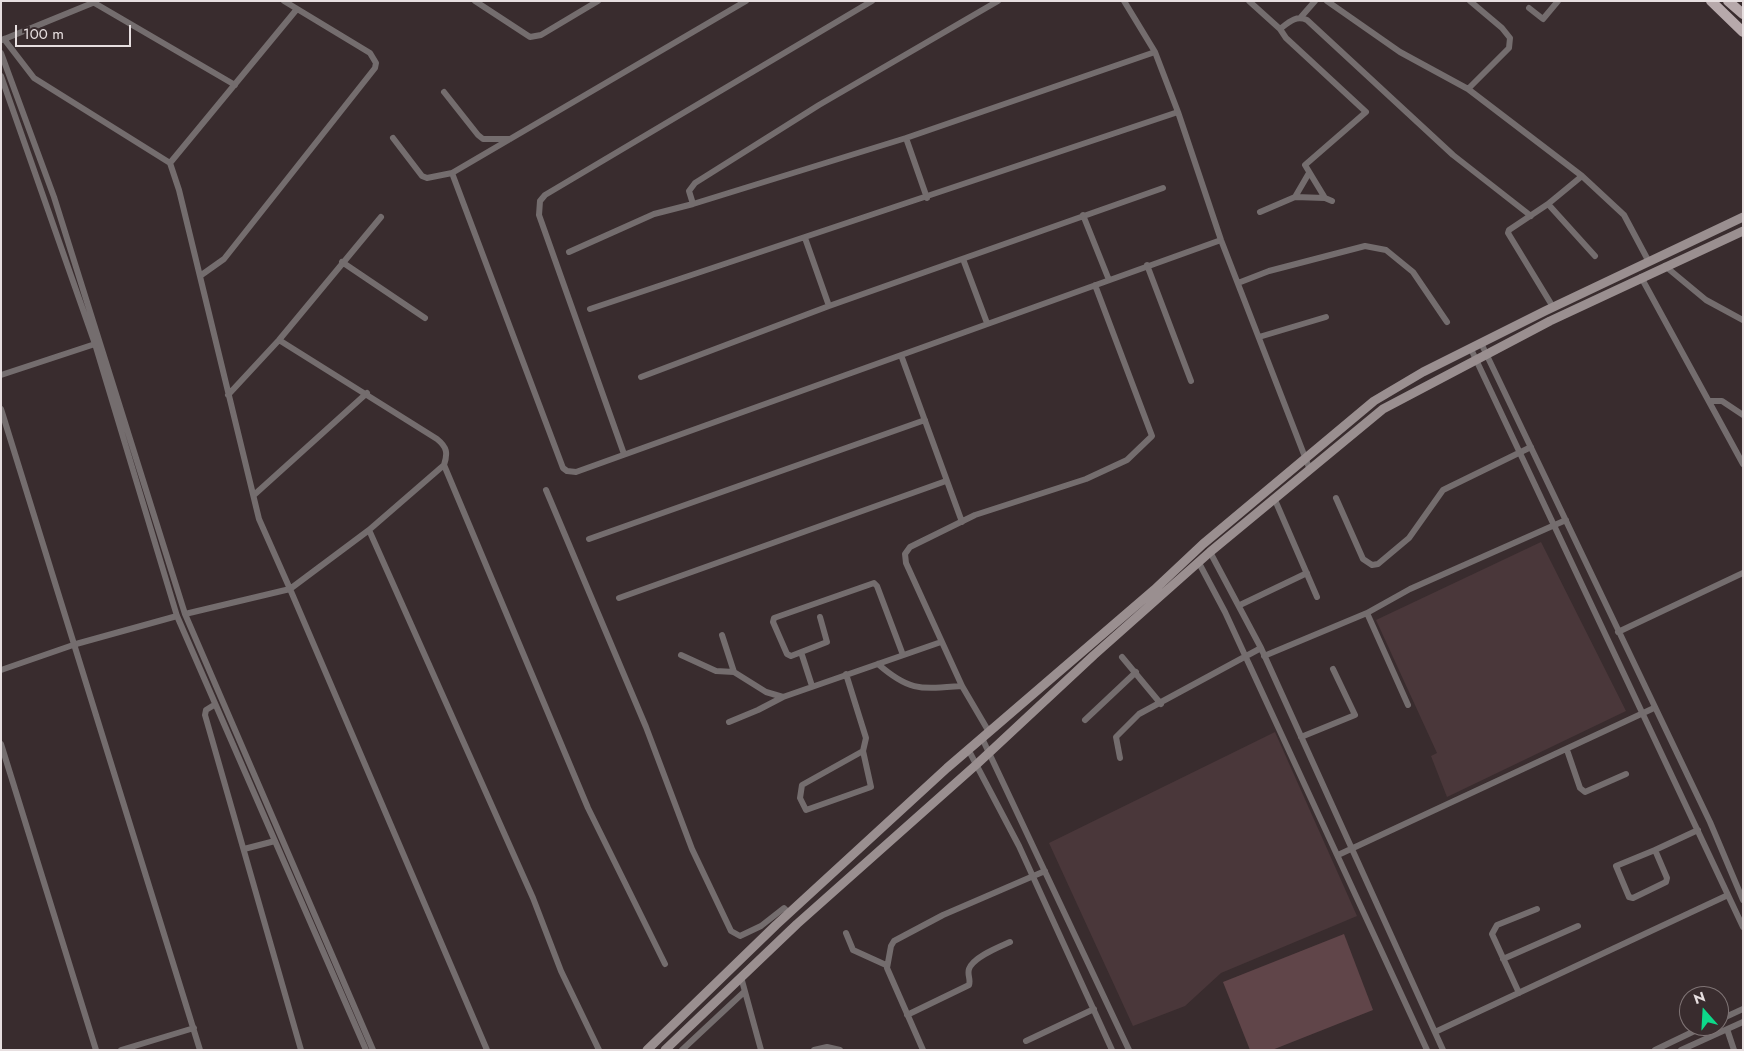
<!DOCTYPE html>
<html>
<head>
<meta charset="utf-8">
<style>
  body { margin:0 }
  #map { position:relative; width:1744px; height:1051px; overflow:hidden; background:#392c2e; font-family:Jost,sans-serif }
  canvas { display:block }
  .frame { position:absolute; inset:0; border:2px solid #e7dfe0; pointer-events:none }
  .north { position:absolute; left:1679px; top:986px; width:50px; height:50px; box-sizing:border-box; background:#392c2e; border:1px solid #7f7475; border-radius:50%; rotate:341deg; font-size:14px; font-weight:700; line-height:20px; text-align:center; color:#e7dfe0 }
  .north::after { content:''; display:block; margin:auto; width:18px; height:22px; background:#0dd98a; clip-path:polygon(50% 0,100% 100%,50% 72%,0 100%) }
  .scale { position:absolute; left:15px; top:25px; width:116px; height:22px; box-sizing:border-box; border:2px solid #e7dfe0; border-top:0; padding-left:6px; font-size:15px; line-height:18px; white-space:nowrap; color:#e7dfe0; -webkit-text-stroke:4px #392c2e; paint-order:stroke }
</style>
</head>
<body>
<div id="map">
<canvas width="1744" height="1051"></canvas>
<div class="frame"></div>
<div class="north">N</div>
<div class="scale">100 m</div>
</div>
<script>
const c = document.querySelector('canvas').getContext('2d');
c.lineJoin = 'round';
function fillPath(path, color) { c.fillStyle = color; c.fill(path, 'evenodd'); }
function strokePath(path, color, width, dash) { c.strokeStyle = color; c.lineWidth = width; c.lineCap = dash ? 'butt' : 'round'; c.setLineDash(dash || []); c.stroke(path); }
const built = new Path2D(`
  M1541,542l85,169 -179,86 -16,-41 6,-3 -61,-133z
  M1275,732l82,184 -136,57 -36,33 -52,20 -84,-183z`);
const green = new Path2D(`
  M1344,934l29,76 -101,40h-22l-27,-68z`);
const street = new Path2D(`
  M91,1l144,84
  M475,1l55,36 11,-2 57,-34
  M746,1l-294,172 111,295 4,3 9,1 645,-232
  M1124,1l31,51 23,60 43,128 89,230
  M1249,1l31,28 6,9 80,74 -61,53 20,33 7,3
  M1327,1l73,51 68,37 114,87 42,39 25,47
  M1529,8l14,11 15,-18
  M1301,17l14,-16
  M1280,29c9,-7 16,-14 27,-9l146,135 78,61
  M4,39l30,39 136,85 9,27 80,329 31,70 197,461
  M2,40l93,-38
  M1,53l53,144 131,417 188,436
  M1,76l94,268 82,272 189,434
  M1468,89l41,-41 1,-10 -8,-10 -32,-27
  M444,92l34,43 5,4h27
  M393,138l29,38 5,2 25,-5
  M906,138l21,60
  M170,163l127,-154
  M1295,197l30,1
  M693,204l-4,-13 6,-8 124,-78 179,-104
  M1548,204l47,52
  M1260,212l35,-15 14,-24
  M1083,215l26,65
  M805,238l24,68
  M569,252l85,-38 39,-10 213,-66 249,-86
  M963,259l24,64
  M342,262l83,56
  M1147,265l44,116
  M1665,266l41,34 37,20
  M200,276l24,-17 151,-191 1,-5 -6,-10 -86,-52
  M1641,277l102,187
  M1238,283l31,-12 96,-25 21,4 27,22 34,50
  M1553,307l-45,-74 1,-3 39,-26 34,-28
  M590,309l588,-197
  M1259,337l67,-20
  M279,340l158,99c10,8 11,14 7,26l144,343 77,156
  M1481,343l229,479 33,78
  M1471,349l272,578
  M901,355l61,167
  M1,375l94,-31
  M641,377l188,-71 334,-118
  M228,395l51,-55 102,-123
  M1709,401h13l21,14
  M1,409l199,641
  M624,454l-85,-239 1,-14 5,-6 327,-194
  M546,490l100,237 46,122 39,82 9,5 21,-10 23,-18 5,5
  M254,495l113,-102
  M1336,498l27,61 9,6 6,-1 31,-26 34,-48 88,-43
  M1275,500l42,97
  M369,530l164,368 28,73 38,79
  M589,539l336,-119
  M1210,552l51,96 182,402
  M1199,563l26,49 202,438
  M619,598l327,-117
  M1240,605l67,-32
  M1367,613l41,92
  M185,614l105,-25 79,-59 75,-65
  M820,617l7,25 -36,14 -4,-2 -14,-32 1,-4 100,-35 3,3 26,69
  M1618,632l125,-59
  M722,635l12,37 32,20 17,5
  M801,652l11,34
  M681,655l35,16 18,1
  M1264,656l103,-43 43,-24 156,-69
  M1122,657l39,47
  M878,664c32,28 43,25 84,22
  M1,670l75,-26 101,-28
  M846,674l20,64 -3,13 8,36 -65,23 -6,-12 2,-13 61,-34
  M214,705l-8,5 -1,5 96,335
  M1085,720l51,-48
  M729,722l29,-12 25,-13 158,-55
  M989,732l-27,-46 -56,-123 -1,-9 5,-7 65,-32 111,-36 41,-19 25,-24 -57,-151
  M1301,737l54,-22 -22,-46
  M982,738l147,312
  M1,744l95,306
  M968,749l51,97 93,204
  M1567,750l13,38 5,4 41,-18
  M1120,758l-4,-21 23,-23 122,-66
  M244,849l31,-8
  M1655,850l12,28 -1,4 -33,16 -4,-1 -13,-31z
  M1655,850l43,-20
  M1338,855l316,-147
  M846,933l7,17 33,15
  M1503,959l75,-33
  M741,977l20,73
  M1519,993l-27,-59 5,-9 40,-16
  M907,1015l62,-30c2,-6 -2,-10 0,-16 4,-12 30,-22 41,-27
  M1719,1020l24,-11
  M1727,1029l7,21
  M1435,1032l293,-137
  M1026,1041l68,-32
  M121,1050l73,-22
  M682,1050l62,-58
  M814,1050l13,-3 13,3
  M923,1050l-36,-82 4,-22 3,-5 49,-26 102,-44
  M1655,1050l50,-24
  M1681,1050l62,-28`);
const secondary = new Path2D(`
  M647,1050l129,-125 171,-157 207,-178 49,-46 171,-143 49,-29 122,-61 198,-94
  M665,1050l132,-126 180,-160 117,-109 116,-103 173,-143 167,-88 193,-90`);
const primary = new Path2D(`
  M1711,1l32,31
  M1728,1l15,13`);
fillPath(built, '#4a373a');
fillPath(green, '#604549');
strokePath(street, '#746d6e', 6);
strokePath(secondary, '#9a8f90', 9);
strokePath(primary, '#b7a9ab', 10);
</script>
</body>
</html>
